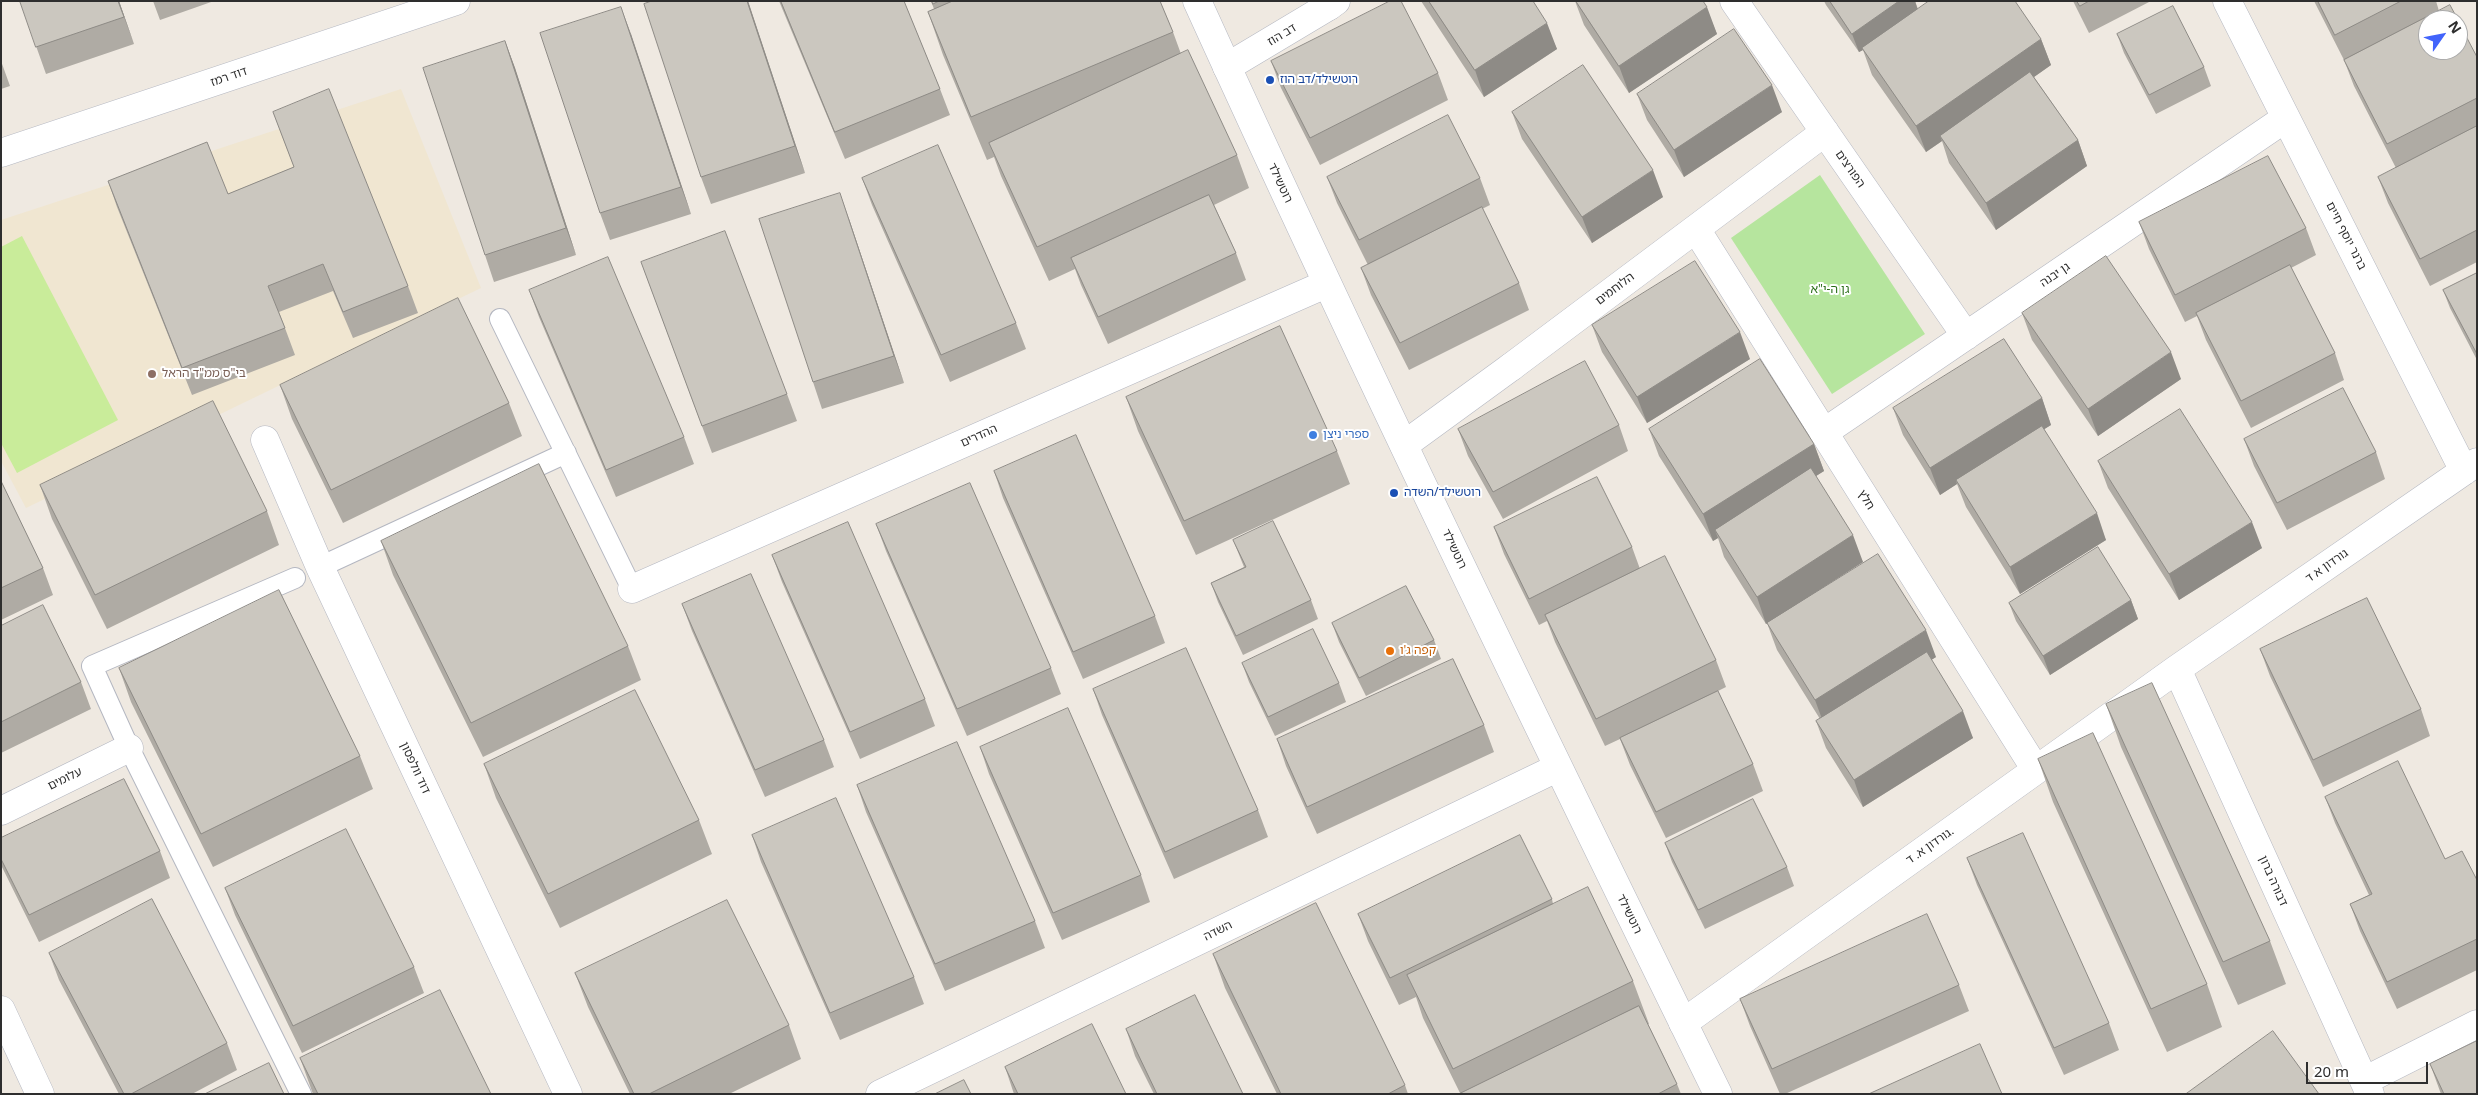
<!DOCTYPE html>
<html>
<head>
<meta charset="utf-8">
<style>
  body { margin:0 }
  #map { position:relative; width:2478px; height:1095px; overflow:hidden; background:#efe9e1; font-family:"Noto Sans",sans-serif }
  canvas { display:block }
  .frame { position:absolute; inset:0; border:2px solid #2e2e2e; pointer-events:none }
  .north { position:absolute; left:2418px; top:10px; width:50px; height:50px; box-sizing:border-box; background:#fff; border:1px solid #ababab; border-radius:50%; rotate:57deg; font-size:14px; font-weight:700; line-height:20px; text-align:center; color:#2e2e2e }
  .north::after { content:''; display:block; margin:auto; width:18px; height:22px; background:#4264fb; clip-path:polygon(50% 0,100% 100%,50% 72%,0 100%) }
  .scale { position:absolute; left:2306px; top:1062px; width:122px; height:22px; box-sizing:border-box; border:2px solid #2e2e2e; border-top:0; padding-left:6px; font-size:15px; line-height:18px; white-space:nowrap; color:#2e2e2e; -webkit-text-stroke:4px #fff; paint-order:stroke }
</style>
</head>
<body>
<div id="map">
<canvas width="2478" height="1095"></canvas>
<div class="frame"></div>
<div class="north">N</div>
<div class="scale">20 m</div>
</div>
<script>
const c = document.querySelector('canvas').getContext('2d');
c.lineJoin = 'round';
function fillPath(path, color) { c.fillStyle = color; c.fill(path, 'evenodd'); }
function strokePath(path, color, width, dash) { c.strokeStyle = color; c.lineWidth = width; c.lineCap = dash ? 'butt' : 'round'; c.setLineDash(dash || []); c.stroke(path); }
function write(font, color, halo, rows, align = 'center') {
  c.font = font + ' "Noto Sans","Noto Sans Hebrew",sans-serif'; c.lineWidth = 4; c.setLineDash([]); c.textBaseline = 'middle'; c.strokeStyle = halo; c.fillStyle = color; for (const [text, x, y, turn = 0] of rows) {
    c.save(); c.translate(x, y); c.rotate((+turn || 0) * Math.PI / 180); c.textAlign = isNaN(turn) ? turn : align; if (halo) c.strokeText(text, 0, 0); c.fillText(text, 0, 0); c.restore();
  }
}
const education = new Path2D(`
  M401,89l80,199 -455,220 -25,-47v-241z`);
const green = new Path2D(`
  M1820,175l105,159 -93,60 -101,-156z`);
const pitch = new Path2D(`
  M22,236l96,184 -101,53 -16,-30v-196z`);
const service = new Path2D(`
  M500,319l132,270
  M320,567l246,-114
  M295,578l-203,88 37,82 172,346`);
const pedestrian = new Path2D(`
  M1227,67l102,-61
  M265,440l55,127 248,527
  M1404,445l107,-78`);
const minor = new Path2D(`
  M1734,1l232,335
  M2227,1l237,470
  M1329,6l7,-5
  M1696,229l340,541
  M1511,367l314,-235
  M1823,433l463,-315
  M632,589l694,-305
  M2177,669l193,425
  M1,811l128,-63
  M1,1010l39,84
  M1683,1023l494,-354 300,-207
  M2364,1081l113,-57
  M880,1094l677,-326`);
const tertiary = new Path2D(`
  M1,153l455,-152`);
const secondary = new Path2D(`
  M1197,1c167,368 343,730 521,1093`);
const wall = new Path2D(`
  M20,1h99l15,43 -88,30z
  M153,1h61l-54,19z
  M748,1l57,172 -94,31 -10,-27z
  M779,1h125l36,88 10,26 -105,44z
  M931,1h229l13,31 8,22 56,101 12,33 -35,17 22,48 10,27 -138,64 -27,-59 -6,-16 -26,12 -48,-105 -7,-19 -7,3 -44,-105 -15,-43 6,-3z
  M1421,1h112l24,48 -73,48z
  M1575,1h128l14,33 -88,59 -45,-68z
  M1824,1h91l3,8 123,30 10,26 -17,12 44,63 9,26 -91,64 -47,-67 -7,-22 -16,11 -54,-77 -9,-25 -4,2 -33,-47z
  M2073,1h78l-62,32z
  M2314,1h122l3,10 38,46v205l-47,24 -42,-83 -10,-26 18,-9 -42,-82 -10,-26z
  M631,34l60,180 -81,26 -10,-27z
  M2117,34l87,33 7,19 -55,28 -32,-61z
  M505,41l10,27 61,187 -82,27 -9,-27z
  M1,61l9,25 -9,3z
  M1271,61l167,12 10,27 -128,65 -39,-77z
  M1637,94l145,18 -98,65 -37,-57z
  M273,112l135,174 10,27 -65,25 -20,-47 -54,21 16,43 -103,40 -75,-188 -9,-26 120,13 66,-27z
  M1512,112l151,85 -71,46 -70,-104z
  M1327,177l153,1 10,27 -8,4 37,74 10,27 -120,60 -38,-75 -10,-27 7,-3 -31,-62z
  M862,178l154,145 10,26 -76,33 -78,-177z
  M849,219l55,164 -82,26 -9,-27z
  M2139,222l167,6 10,27 -25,13 44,85 9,27 -93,48 -45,-88 -9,-24 -12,6 -36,-73z
  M641,262l146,132 10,27 -85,32z
  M2477,273v87l-27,-52 -7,-18z
  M529,290l155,147 10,27 -78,33 -77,-180z
  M2022,313l159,66 -83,57 -66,-96z
  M1592,325l158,34 -103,64 -45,-71z
  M280,385l229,18 13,33 -179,87 -51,-104z
  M1126,397l211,54 13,33 -154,71 -58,-124z
  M2042,398l9,27 -7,4 62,111 -86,54 -54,-87 -9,-23 -17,11 -37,-60 -10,-27z
  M1619,425l9,26 -125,68 -35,-63 -10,-27z
  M1649,429l165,15 10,27 -8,5 47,86 -97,62 -42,-67 -6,-19 -5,3 -54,-85z
  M2244,439l132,13 9,27 -98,51 -33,-64z
  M2098,461l164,87 -83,52 -71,-112z
  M994,471l161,145 10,27 -82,36 -80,-181z
  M1,481l42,87 10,27 -52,25z
  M40,485l227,26 12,34 -172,84 -55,-110z
  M876,524l175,144 10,26 -94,42 -81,-185z
  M1494,527l138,20 8,22 76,91 10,27 -8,4 35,73 10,27 -97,47 -36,-73 -10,-26 -15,7 -50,-104 -8,-21 -8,4 -35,-71z
  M1233,540l78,60 7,19 -75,36 -25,-53 -7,-19 33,-16z
  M381,541l247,105 13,34 -158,77 -90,-182z
  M772,555l153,144 10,27 -75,33 -78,-177z
  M2131,600l7,19 -88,56 -34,-54 -7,-18z
  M682,604l142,136 10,27 -69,30 -73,-166z
  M1332,623l102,17 7,19 -75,37 -27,-54z
  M1767,623l169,34 -5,3 42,78 -110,69 -37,-59 -10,-27 4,-2 -43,-69z
  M1,626l80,56 10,27 -90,44z
  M2260,649l161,60 9,27 -107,51 -53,-111z
  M1242,663l97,20 7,19 -71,34 -26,-54z
  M119,668l241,88 13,33 -160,78 -82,-165z
  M1093,689l165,121 10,27 -94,42 -72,-164z
  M2106,704l164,237 16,43 -48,21 -117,-258z
  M1484,725l10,27 -177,82 -31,-68 -9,-27z
  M980,747l161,128 9,27 -88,38 -73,-166z
  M2038,759l169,225 15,43 -55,25 -114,-250z
  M484,764l215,56 13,34 -152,74 -64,-130z
  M857,785l178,136 10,27 -100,43 -79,-179z
  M2325,797l120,62 32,21v90l-80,39 -37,-78 -10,-27 19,-9 -34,-72z
  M752,835l162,142 10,27 -84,36 -79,-178z
  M1,838l159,13 10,27 -131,64 -38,-77z
  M1665,843l122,24 7,19 -89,43 -33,-67z
  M1967,858l142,165 10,27 -55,25 -87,-190z
  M225,888l189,79 10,26 -122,60 -67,-138z
  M1552,899l1,5 80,77 16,43h-1l29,60 4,10h-222l1,-1 -37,-75 -7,-21 -17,8 -31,-64 -10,-27z
  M49,953l178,90 10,27 -45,24h-73l-60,-114z
  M1213,954l192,131 3,9h-131l-52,-106z
  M575,973l214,52 12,34 -72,35h-99l-42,-87z
  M1959,985l10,26 -184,83h-5l-30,-68 -10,-27z
  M1126,1029l117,65h-89l-19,-38z
  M300,1058l191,36h-178z
  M2430,1064l47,30h-36z
  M1005,1067l121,27h-112z`);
const shadedWall = new Path2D(`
  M118,1h1l15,43 -10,-27z
  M747,1h1l57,172 -10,-27z
  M1899,1h16l3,10 -56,37 1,2 -4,2 -7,-18z
  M621,7l10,27 60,180 -10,-27z
  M1707,7l10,27 -88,59 -10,-27z
  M1547,23l10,26 -73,48 -9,-27z
  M2041,39l10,26 -108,76 -3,-5 2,5 -16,11 -10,-26z
  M505,41l10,27 61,187 -10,-27z
  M1772,85l10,27 -98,65 -10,-27z
  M2078,140l9,26 -91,64 -10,-27z
  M1653,170l10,27 -71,46 -10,-26z
  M840,193l9,26 55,164 -10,-27z
  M1740,332l10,27 -103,64 -10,-26z
  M2171,352l10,27 -83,57 -10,-27z
  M2042,398l9,27 -93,58 -2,-3 1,4 -17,11 -10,-27z
  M1814,444l10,27 -105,66 -4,-7 3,8 -5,3 -10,-27z
  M2097,513l9,27 -86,54 -10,-27z
  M2252,522l10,26 -83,52 -10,-26z
  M1853,535l10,27 -97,62 -9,-27z
  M2131,600l7,19 -88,56 -7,-19z
  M1926,630l10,27 -111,70 -10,-27z
  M1963,711l10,27 -110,69 -9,-27z`);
const building = new Path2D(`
  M20,1h98l6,16 -88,30z
  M652,1h95l48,145 -94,31 -57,-173z
  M781,1h123l36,88 -105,43z
  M932,1h7l-6,3z
  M953,1h207l13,31 -202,85 -43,-105z
  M1390,1h11l37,72 -128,65 -39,-77z
  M1429,1h104l14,22 -72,47z
  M1576,1h127l4,6 -88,59z
  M1830,1h69l-47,33z
  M1929,1h86l26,38 -125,87 -54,-78z
  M2077,1h12l-9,5z
  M2318,1h83l-66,34z
  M2450,5l8,15h-30v30h30v-29l19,36v41l-90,46 -43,-84z
  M2173,6l31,61 -55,28 -32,-61z
  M621,7l60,180 -81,26 -60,-180z
  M1734,29l38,56 -98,65 -37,-56z
  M505,41l61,187 -81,27 -62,-187z
  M1188,50l49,105 -200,92 -48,-104z
  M1583,65l70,105 -71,47 -70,-105z
  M2030,72l48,68 -92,63 -46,-67z
  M329,89l79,197 -65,26 -20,-48 -55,22 17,42 -103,40 -74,-187 99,-39 21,52 66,-27 -21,-55z
  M1448,115l32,63 -121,62 -32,-63z
  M2477,126v104l-57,29 -42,-82z
  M938,145l78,178 -75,32 -79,-177z
  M2268,156l38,72 -131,67 -36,-73z
  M840,193l54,163 -81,26 -54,-163z
  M1209,195l27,58 -138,64 -27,-59z
  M1482,207l37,76 -119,60 -39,-75z
  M725,231l62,163 -85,32 -61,-164z
  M2106,256l65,96 -83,57 -66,-96z
  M608,257l76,180 -78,33 -77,-180z
  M1695,261l45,71 -103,65 -45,-72z
  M2290,265l45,88 -94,48 -45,-88z
  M2477,273v81l-34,-64z
  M458,298l51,105 -178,87 -51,-105z
  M1280,326l57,125 -153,70 -58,-124z
  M2004,339l38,59 -112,70 -37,-60z
  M1760,359l54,85 -111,70 -54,-85z
  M1585,361l34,64 -126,67 -35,-63z
  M2343,388l33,64 -99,51 -33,-64z
  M213,401l54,110 -172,84 -55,-110z
  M2180,409l72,113 -83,52 -71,-113z
  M2042,426l55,87 -87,54 -54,-87z
  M1076,435l79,181 -82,36 -79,-181z
  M539,464l89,182 -157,77 -90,-182z
  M1811,468l42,67 -96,62 -42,-67z
  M1597,477l35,70 -103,52 -35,-72z
  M1,481l42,87 -42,20z
  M970,483l81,185 -94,41 -81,-185z
  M1273,521l38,79 -75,36 -25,-53 35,-16 -13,-27z
  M848,522l77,177 -75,33 -78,-177z
  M2098,547l33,53 -88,56 -34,-53z
  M1878,554l48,76 -111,70 -48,-77z
  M1665,556l51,104 -120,59 -51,-104z
  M751,574l73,166 -69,30 -73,-166z
  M1406,586l28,54 -75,38 -27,-55z
  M279,590l81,166 -159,78 -82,-166z
  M2367,598l54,111 -108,51 -53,-111z
  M43,605l38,77 -80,40v-96z
  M1313,629l26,54 -71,34 -26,-54z
  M1186,648l72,162 -93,42 -72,-163z
  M1927,652l36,59 -109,69 -38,-59z
  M1453,659l31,66 -177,82 -30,-68z
  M2152,683l118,258 -47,21 -117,-258z
  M635,690l64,130 -151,74 -64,-130z
  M1718,691l35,73 -97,48 -36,-74z
  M1068,708l73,167 -88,38 -73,-166z
  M2093,733l114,251 -56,25 -113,-250z
  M957,742l78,179 -100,43 -78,-179z
  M2398,761l47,98 17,-8 15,29v59l-90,43 -37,-78 22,-10 -47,-97z
  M124,779l36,72 -131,64 -28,-56v-21z
  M836,798l78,179 -84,36 -78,-178z
  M1753,799l34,68 -89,43 -33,-67z
  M346,829l68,138 -121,59 -68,-138z
  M2023,833l86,190 -55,25 -87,-190z
  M1520,835l32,64 -162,79 -32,-64z
  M1588,887l45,94 -180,88 -46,-94z
  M152,899l75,144 -96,51h-7l-75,-141z
  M727,900l62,125 -140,69h-15l-59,-121z
  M1316,903l89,182 -17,9h-107l-68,-140z
  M1927,914l32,71 -187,84 -32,-70z
  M440,990l51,104h-173l-18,-36z
  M1195,995l48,99h-86l-31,-65z
  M1639,1006l38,78 -19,10h-199z
  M1092,1024l34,70h-108l-13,-27z
  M2273,1031l46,63h-133z
  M2477,1041v53h-33l-14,-30z
  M1980,1044l22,50h-133z
  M269,1063l15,31h-79z
  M964,1080l7,14h-36z`);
const markers = [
  [1270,80,5,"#1a4fb4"],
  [152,374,5,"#8d6e63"],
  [1313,435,5,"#3f7fe0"],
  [1394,493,5,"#1a4fb4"],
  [1390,651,5,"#e8710a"]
];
const streetNames = [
  ["דב הוז",1282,35,-31],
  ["דוד רמז",229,77,-19],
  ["הפורצים",1850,169,55],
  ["רוטשילד",1280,183,65],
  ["ברנר יוסף חיים",2346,236,63],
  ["גן יבנה",2055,275,-34],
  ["הלוחמים",1615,289,-37],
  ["ההדרים",979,436,-24],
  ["חלץ",1866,500,58],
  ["רוטשילד",1454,549,65],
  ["גורדון א ד",2327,566,-35],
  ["דוד וולפסון",415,768,65],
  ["עלומים",65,779,-26],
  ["גורדון א. ד.",1930,846,-35],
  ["דבורה ברון",2273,881,66],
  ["רוטשילד",1629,914,64],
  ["השדה",1218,931,-26]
];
const transitNames = [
  ["רוטשילד/דב הוז",1280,80],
  ["רוטשילד/השדה",1404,493]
];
const parkNames = [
  ["גן ה-י\"א",1830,290]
];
const educationNames = [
  ["בי\"ס ממ\"ד הראל",162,374]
];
const shopNames = [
  ["ספרי ניצן",1323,435]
];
const foodNames = [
  ["קפה ג'ו",1400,651]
];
fillPath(education, '#f0e6d1');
fillPath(green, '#b6e59e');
fillPath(pitch, '#c9ec9a');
strokePath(service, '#b4b7c1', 22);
strokePath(pedestrian, '#b4b7c1', 29);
strokePath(minor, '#b4b7c1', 29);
strokePath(tertiary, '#b4b7c1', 29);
strokePath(secondary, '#b4b7c1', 29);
strokePath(service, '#fff', 20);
strokePath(pedestrian, '#fff', 28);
strokePath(minor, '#fff', 28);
strokePath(tertiary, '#fff', 28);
strokePath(secondary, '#fff', 28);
fillPath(wall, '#afaba4');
fillPath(shadedWall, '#8e8b86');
fillPath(building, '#cbc7bf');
strokePath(building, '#8e8b86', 1);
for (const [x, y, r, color] of markers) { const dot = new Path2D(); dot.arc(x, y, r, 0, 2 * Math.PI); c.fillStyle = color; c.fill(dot); strokePath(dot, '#fff', 2); }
write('12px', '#2e2e2e', '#fff', streetNames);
write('12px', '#164399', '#fff', transitNames, 'left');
write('12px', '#2c6e1b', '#fff', parkNames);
write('12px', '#785e54', '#fff', educationNames, 'left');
write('12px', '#366cbe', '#fff', shopNames, 'left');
write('12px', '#c56008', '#fff', foodNames, 'left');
</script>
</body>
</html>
